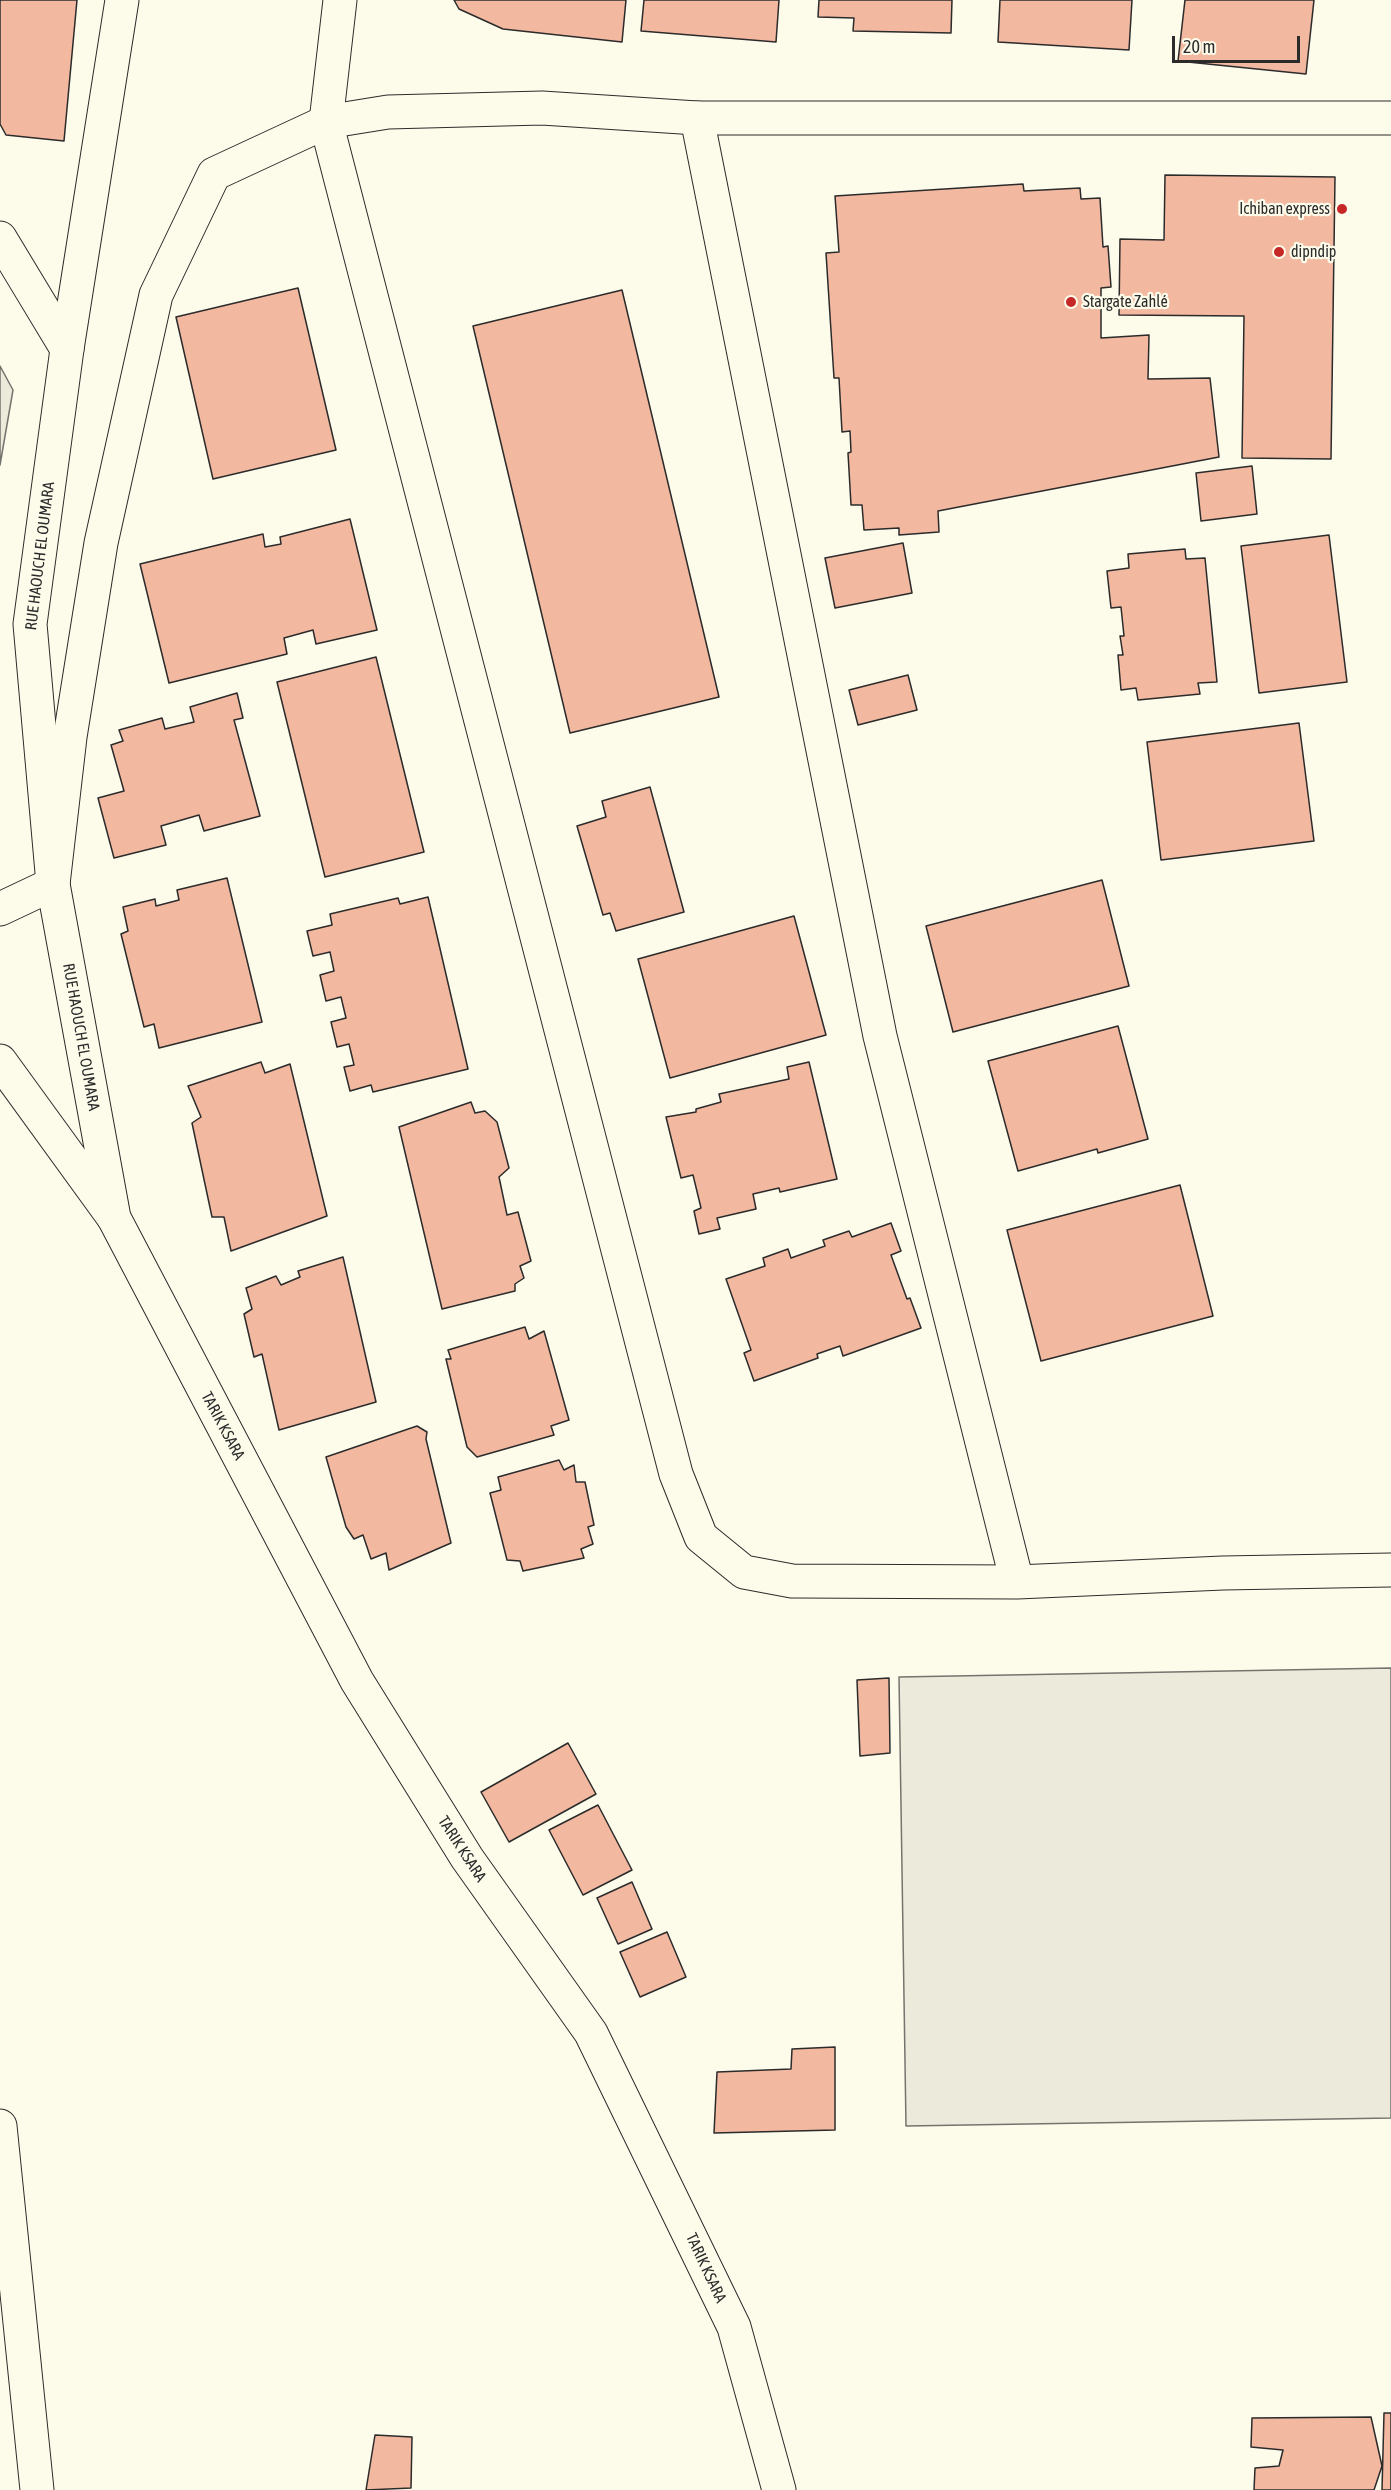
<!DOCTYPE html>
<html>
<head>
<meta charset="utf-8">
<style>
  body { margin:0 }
  #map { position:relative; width:1391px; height:2490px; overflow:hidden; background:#fdfbea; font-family:"Asap Condensed",sans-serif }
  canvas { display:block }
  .scale { position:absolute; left:1172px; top:36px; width:128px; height:27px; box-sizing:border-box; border:3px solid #2b2b2b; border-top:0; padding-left:8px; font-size:18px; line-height:21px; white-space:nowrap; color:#2b2b2b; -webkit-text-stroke:4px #fdfbea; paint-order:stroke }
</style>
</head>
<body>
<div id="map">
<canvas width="1391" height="2490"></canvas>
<div class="scale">20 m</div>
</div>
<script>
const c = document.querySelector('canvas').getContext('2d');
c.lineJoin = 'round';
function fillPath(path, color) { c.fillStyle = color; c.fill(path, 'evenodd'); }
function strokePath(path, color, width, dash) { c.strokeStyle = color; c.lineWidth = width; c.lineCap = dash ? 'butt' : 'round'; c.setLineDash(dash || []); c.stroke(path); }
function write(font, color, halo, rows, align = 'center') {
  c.font = font + ' "Asap Condensed",sans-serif'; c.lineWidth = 4.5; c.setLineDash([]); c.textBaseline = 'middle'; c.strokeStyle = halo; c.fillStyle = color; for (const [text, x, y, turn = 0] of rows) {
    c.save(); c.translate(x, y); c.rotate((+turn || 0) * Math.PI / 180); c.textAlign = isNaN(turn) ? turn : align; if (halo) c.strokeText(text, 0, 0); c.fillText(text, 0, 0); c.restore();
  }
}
const green = new Path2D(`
  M0,366l13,24 -13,75z
  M1391,1668v450l-485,8 -7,-449z`);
const building = new Path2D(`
  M0,0h77l-13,141 -58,-6 -6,-11z
  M454,0h172l-4,42 -119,-13 -44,-20z
  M644,0h135l-3,42 -135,-11z
  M819,0h133l-1,33 -98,-2 1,-13 -36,-1z
  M1000,0h132l-3,50 -131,-8z
  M1185,0h129l-8,74 -128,-13z
  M1165,175l170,2 -4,282 -89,-1 2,-142 -125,-1 1,-76 44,1z
  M1023,184l1,7 56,-3 1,11 19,-1 3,49 5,-1 3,41 -10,1v50l48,-3 -1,44 62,-1 9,79 -281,54 1,21 -40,3v-7l-35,2 -2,-25h-11l-3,-52 3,-1 -1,-21 -8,1 -3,-54h-5l-8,-125 13,-1 -4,-56z
  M298,288l38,162 -123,29 -37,-162z
  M622,290l97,407 -149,36 -97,-407z
  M1252,466l5,48 -56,7 -5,-48z
  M350,519l27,111 -61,14 -3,-14 -29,8 3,16 -118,29 -29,-119 123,-30 2,13 16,-3 -1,-7z
  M1329,535l18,147 -88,11 -18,-147z
  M903,543l9,50 -77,15 -10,-50z
  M1185,549l1,10 19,-1 12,124 -19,1 2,11 -62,6 -2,-12 -15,2 -3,-35h5l-3,-19h4l-3,-29 -10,1 -4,-37 22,-3 -1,-14z
  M376,657l48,195 -99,25 -48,-195z
  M908,675l9,35 -59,15 -9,-35z
  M237,693l6,25 -9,2 26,96 -56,15 -5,-16 -38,11 5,19 -52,13 -16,-60 26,-7 -13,-46 12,-4 -4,-11 43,-12 3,11 29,-7 -4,-15z
  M1299,723l15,118 -153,19 -14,-118z
  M650,787l34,125 -68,19 -6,-18 -7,2 -26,-89 29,-9 -4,-16z
  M227,878l35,144 -103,26 -5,-24 -10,3 -23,-93 7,-3 -5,-24 32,-8 1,7 23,-6 -2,-10z
  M1102,880l27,106 -176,46 -27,-106z
  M428,897l40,172 -95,23 -2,-7 -21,6 -6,-24 10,-2 -5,-21 -12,3 -6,-25 15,-4 -5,-21 -15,4 -6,-26 14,-4 -4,-19 -17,4 -6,-25 25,-6 -2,-11 68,-16 2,6z
  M794,916l32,119 -156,43 -32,-119z
  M1118,1026l30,113 -50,14 -1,-4 -79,22 -30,-110z
  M261,1062l4,11 25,-9 37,152 -96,35 -7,-34h-12l-20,-94 9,-6 -13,-31z
  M809,1062l28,117 -57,13 -1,-4 -26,6 3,15 -39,9 3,11 -21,5 -5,-23 7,-3 -8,-33 -12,3 -15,-61 30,-5v-3l25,-7 -2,-8 70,-15 -2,-12z
  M471,1102l4,11 10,-2 12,11 12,46 -10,9 8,38 11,-3 13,49 -11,5 4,12 -9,6v7l-73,18 -43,-182z
  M1180,1185l33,131 -172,45 -34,-131z
  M891,1223l10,28 -10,4 16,44 3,-1 11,30 -78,28 -3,-10 -23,8 1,4 -64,23 -10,-28 7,-3 -25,-71 39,-13 -2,-8 25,-9 3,9 34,-12 -2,-6 26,-9 3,6z
  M343,1257l33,145 -97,28 -17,-76 -8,3 -10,-43 8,-5 -6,-21 30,-12 5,9 19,-8 -2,-6z
  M525,1327l4,12 15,-8 25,89 -18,6 3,9 -77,22 -10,-10 -21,-88h5l-3,-9z
  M417,1426l10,6 -1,7 25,104 -62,27 -3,-17 -15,6 -8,-24 -9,4 -8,-12 -20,-70z
  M559,1460l5,10 10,-5 2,17h9l9,43 -6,2 5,17 -12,5 3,9 -61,13 -3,-10 -13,-1 -17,-67 11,-3 -3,-13z
  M889,1678l1,75 -30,3 -3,-76z
  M568,1743l28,51 -87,48 -28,-50z
  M598,1805l34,65 -49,25 -34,-65z
  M632,1882l20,47 -34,15 -21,-46z
  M667,1932l19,45 -46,20 -20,-45z
  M835,2047v83l-121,3 3,-61 74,-3 1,-20z
  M1384,2413h7v77h-9z
  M1371,2417l11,49 -8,24h-120l1,-22 24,-2 4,-16 -32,-3 1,-29z
  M375,2435l37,2 -1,51 -45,2z`);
const minor = new Path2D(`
  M340,0l-14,122 350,1352 25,63 43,35 48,9 225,1 206,-9 168,-3
  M697,118l183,918 137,546`);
const tertiary = new Path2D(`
  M0,238l67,111
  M0,909l53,-25 17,-147 31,-194 55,-248 58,-121 112,-52 62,-10 154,-4 155,10h694
  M0,1061l114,157
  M0,2126l37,364`);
const secondary = new Path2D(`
  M122,0l-55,349 -37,275 23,260 61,334 243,463 110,177 124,175 143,294 45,163`);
const markers = [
  [1342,209,6,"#c62828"],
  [1279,252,6,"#c62828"],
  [1071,302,6,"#c62828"]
];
const poiNames = [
  ["Ichiban express",1330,209,"right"],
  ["dipndip",1291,252],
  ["Stargate Zahlé",1083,302]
];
const streetNames = [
  ["RUE HAOUCH EL OUMARA",40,556,-83],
  ["RUE HAOUCH EL OUMARA",81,1037,80],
  ["TARIK KSARA",223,1426,62],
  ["TARIK KSARA",462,1849,57],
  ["TARIK KSARA",706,2268,65]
];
fillPath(green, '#ecebdb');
strokePath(green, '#74746e', 1.5);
fillPath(building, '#f2b8a0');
strokePath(building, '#2b2b2b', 1.5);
strokePath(minor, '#2b2b2b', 35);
strokePath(tertiary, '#2b2b2b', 35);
strokePath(secondary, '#2b2b2b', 35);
strokePath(minor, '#fdfbea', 33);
strokePath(tertiary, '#fdfbea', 33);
strokePath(secondary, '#fdfbea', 33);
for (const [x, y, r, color] of markers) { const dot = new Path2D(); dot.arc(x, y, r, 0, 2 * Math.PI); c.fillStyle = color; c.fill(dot); strokePath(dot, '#fdfbea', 2); }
write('16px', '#2b2b2b', '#fdfbea', poiNames, 'left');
write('16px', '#2b2b2b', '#fdfbea', streetNames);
</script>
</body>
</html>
